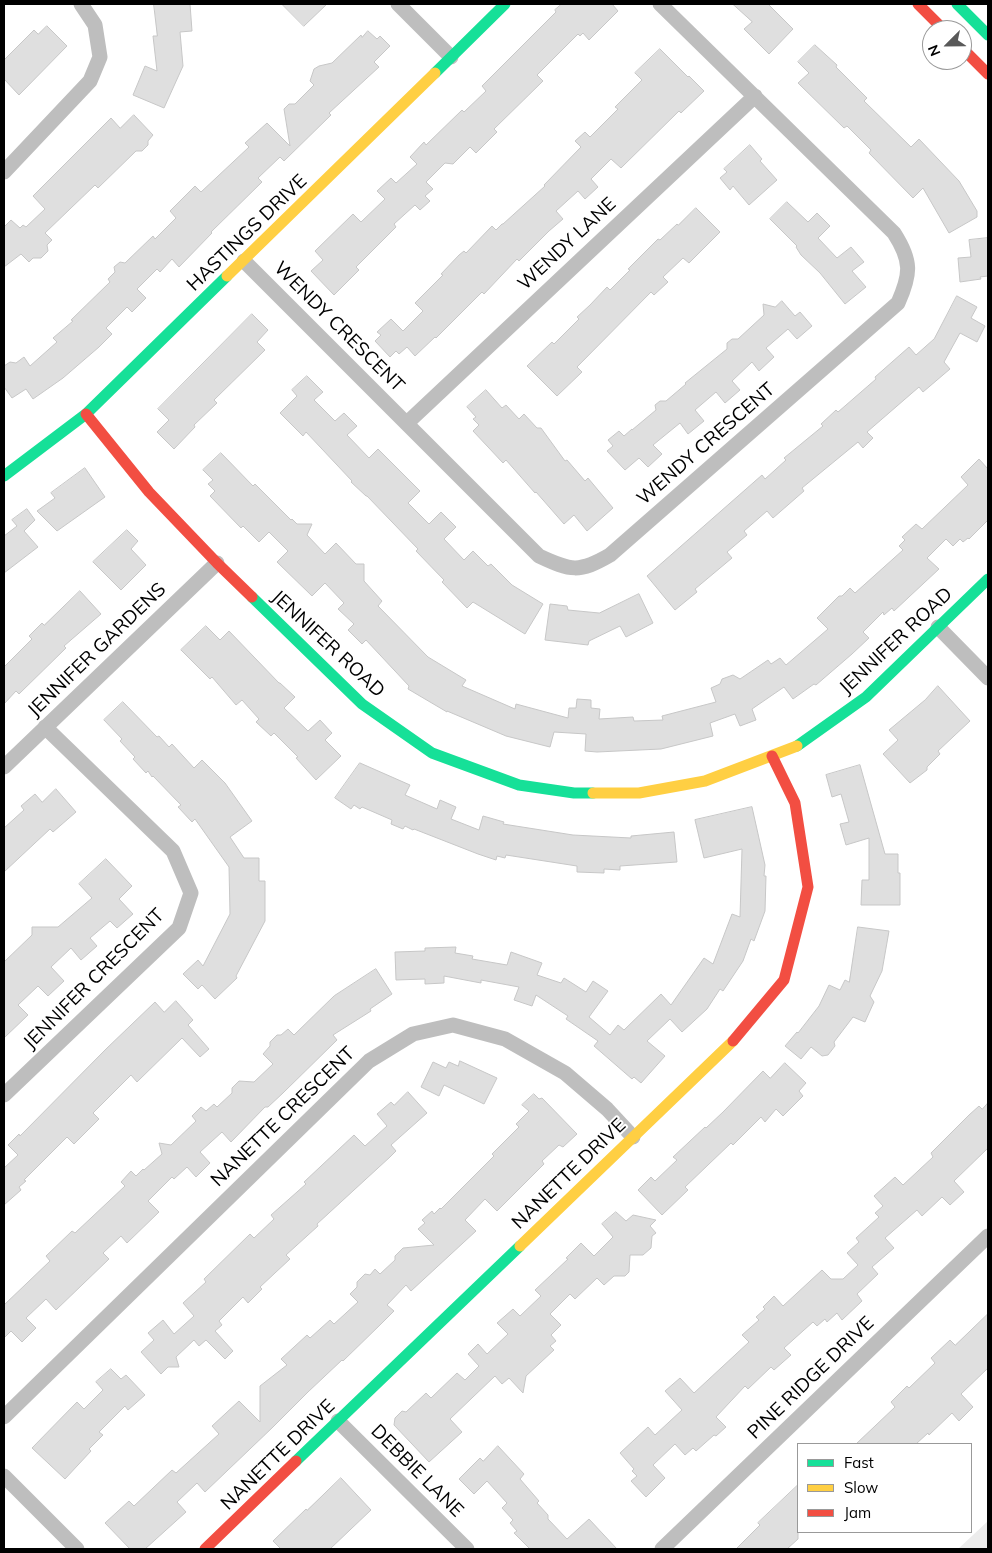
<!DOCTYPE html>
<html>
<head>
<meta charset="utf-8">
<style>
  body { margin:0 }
  #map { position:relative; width:992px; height:1553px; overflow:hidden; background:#fff; font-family:Mulish,sans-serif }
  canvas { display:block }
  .frame { position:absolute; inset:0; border:5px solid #000; pointer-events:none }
  .legend { position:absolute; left:797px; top:1443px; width:175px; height:90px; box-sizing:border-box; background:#fff; border:1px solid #999; margin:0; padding:6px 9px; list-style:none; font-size:15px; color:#000 }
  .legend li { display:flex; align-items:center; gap:10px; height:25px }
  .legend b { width:25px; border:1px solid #999 }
  .north { position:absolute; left:922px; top:20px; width:50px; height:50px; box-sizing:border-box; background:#fff; border:1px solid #999; border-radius:50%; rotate:247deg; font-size:14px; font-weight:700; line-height:20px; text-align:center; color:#000 }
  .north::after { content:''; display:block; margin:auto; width:18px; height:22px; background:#595959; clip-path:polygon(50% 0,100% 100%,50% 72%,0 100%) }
</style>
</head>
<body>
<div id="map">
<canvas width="992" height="1553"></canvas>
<div class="frame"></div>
<ul class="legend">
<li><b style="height:6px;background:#16e098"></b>Fast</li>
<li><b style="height:6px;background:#ffcf43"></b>Slow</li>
<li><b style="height:6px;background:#f24e42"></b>Jam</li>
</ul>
<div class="north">N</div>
</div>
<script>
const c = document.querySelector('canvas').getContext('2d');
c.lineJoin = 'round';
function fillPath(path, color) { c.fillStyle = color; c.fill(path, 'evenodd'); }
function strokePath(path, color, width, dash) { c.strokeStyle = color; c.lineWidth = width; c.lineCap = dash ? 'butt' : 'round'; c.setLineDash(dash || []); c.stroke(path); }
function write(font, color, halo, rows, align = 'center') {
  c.font = font + ' Mulish,sans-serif'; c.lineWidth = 4; c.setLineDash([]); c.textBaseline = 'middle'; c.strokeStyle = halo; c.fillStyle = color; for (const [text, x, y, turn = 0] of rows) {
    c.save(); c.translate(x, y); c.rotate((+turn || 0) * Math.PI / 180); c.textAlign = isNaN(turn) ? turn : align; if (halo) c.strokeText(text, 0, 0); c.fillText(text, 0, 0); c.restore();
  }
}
const green = new Path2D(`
  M988,1521v28h-30z`);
const building = new Path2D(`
  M154,4h36l2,27 -12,1 3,34 -19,42 -31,-13 12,-29 12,5 -4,-35h4z
  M282,4h45l-23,22z
  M562,4h50l6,7 -29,29 -6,-7 -3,3 -2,-2 -41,41 6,6 -49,48 3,3 -21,21 -6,-6 -17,17 -8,-1 -19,19 7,7 -8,7 5,5 -10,9 -5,-5 -21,19 2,3 -40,40 3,3 -25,25 -23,-24 12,-11 -8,-9 38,-37 8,8 24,-23 -8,-8 14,-13 5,5 21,-19 -7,-7 14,-15 2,3 36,-35 2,2 22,-21 -4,-5 74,-74 -1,-2z
  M733,4h35l25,25 -24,25 -25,-25 8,-7z
  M47,26l20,20 -48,49 -15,-16v-19l30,-30 4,4z
  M368,31l9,8 3,-3 10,10 -16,16 5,5 -50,46 2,2 -47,46 -4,-4 -22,21 4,4 -51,50 1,1 -33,34 -7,-8 -12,13 -3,-3 -20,20 9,9 -14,14 -5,-5 -21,21 6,6 -13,13 -36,31 -30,21 -7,-10 -14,9 -8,-11v-21l6,-4 6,1 8,-6 6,9 27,-24 -4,-4 20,-17 -2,-1 39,-38 -2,-3 7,-7 -1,-5 6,-5 5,1 28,-27 2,3 21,-21 -6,-7 25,-25 6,6 48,-45 -4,-4 22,-20 23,23 -6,-37 5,-5h6l19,-19 -4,-4 4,-12 5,-3 13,-3 29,-28 1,2z
  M815,45l22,20 -1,2 31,31 -3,3 47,46 8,-8 40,42 18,30v6l-28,16 -26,-45 -10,10 -44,-45 2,-3 -24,-24 -3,2 -46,-45 11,-10 -11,-11z
  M660,49l28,28 1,-1 15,15 -23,22 -2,-2 -58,57 -10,-9 -20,20 7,8 -13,12 -7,-8 -22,20 7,8 -14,12 -30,30 -2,-2 -33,35 -2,-2 -46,46 -1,-1 -20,19 -8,-9 -8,7 -3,-3 -6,6 -15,-16 6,-6 -4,-3 14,-13 12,12 20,-20 -8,-8 28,-28 -2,-1 18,-19 5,-4 2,2 26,-27 4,4 6,-6h1l42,-38 -1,-1 37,-38 -6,-6 10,-9 5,5 28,-28 -3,-2 27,-27 -7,-7z
  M134,115l19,20 -5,6v4l-6,6h-6l-38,37 -3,-3 -50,48 7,7 -5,5 1,6 -7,7h-8l-4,4 -8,-8 -17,13v-40l7,-7 9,8 3,-3 3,2 19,-18 -12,-13 78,-78 9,10z
  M750,145l12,14 -2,2 17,19 -28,25 -16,-19 -3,4 -10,-12 7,-6 -3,-3z
  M787,202l21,20 9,-9 13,13 -12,12 19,20 14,-11 13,15 -12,9 14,16 -21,17 -25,-31 -19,-18 -5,-8 1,-1 -27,-27z
  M696,208l24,24 -31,31 -6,-5 -20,19 5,5 -14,13 -3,-3 -74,75 5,5 -25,24 -30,-30 25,-24 2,2 25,-25 -2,-2 13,-12 17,-18 3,3 20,-20 -2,-1 30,-30 2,1 17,-16 1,1z
  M988,238v38l-8,1 1,2 -21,3 -2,-24 13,-1 -2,-17z
  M957,296l20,11 -6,11 14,8 -8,16 -17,-9 -16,29 6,7 -27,23 -4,-5 -52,45 6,6 -10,10 -5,-6 -56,46 2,3 -31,27 -6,-7 -23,20 3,4 -20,17 5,6 -37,31 2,3 -22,18 -28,-34 115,-101 3,4 21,-19 -2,-2 39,-32 -2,-2 15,-14 2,2 38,-33 -1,-2 34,-30 7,8 18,-16z
  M782,301l13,15 5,-4 12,14 -15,13 -9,-10 -22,19 8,9 -15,14 -7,-9 -20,19 8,9 -15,13 -9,-11 -21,18 9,11 -16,13 -8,-11 -27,22 9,9 -14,13 -9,-9 -14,12 -18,-19 6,-5 -5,-6 11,-9 5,5 8,-7v1l24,-20 -1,-5 5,-4h6l20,-17 -1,-1 42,-34v-6l5,-4h6l26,-24 -1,-11 12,3z
  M252,314l16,16 -11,12 8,8 -51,50 3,3 -23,22 1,2 -21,22 -17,-17 12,-12 -11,-11z
  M307,376l16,16 -9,8 21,21 9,-8 13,13 -10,9 22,23 9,-9 42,42 -12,12 21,21 12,-12 15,15 -12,12 20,21 9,-9 15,15 3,-2 21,21 31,19 -18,30 -52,-32 -6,6 -25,-26 2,-2 -28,-29 2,-2 -51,-53h-1l-15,-14 1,-1 -46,-49 -3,4 -23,-23 17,-17 -5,-6z
  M486,390l16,18 4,-3 13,14 5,-5 13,14h4l24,33 2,-1 18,21 3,-3 25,30 -26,23 -13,-16 -10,9 -28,-32 -1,1 -29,-33 -3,3 -30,-32 6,-6 -6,-6 3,-2 -9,-10z
  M221,453l32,33 2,-2 36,36 1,-1 5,5h15l-5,11 18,19 11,-11 20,21h8v17l18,20 -4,5 50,51 38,23 -4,6 53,23 1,-5 52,14 1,-10h7l1,-9 14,1v8l9,1 -1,10 34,-2 1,4 29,-1 -1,-4 54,-14 -5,-14 9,-4 2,-5 11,-4 7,4 28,-19 3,4 9,-6 6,7 42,-36 -11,-11 22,-22h3l8,-8 5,5 48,-43 -4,-4 6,-6 -3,-3 14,-13 6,5 46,-44 -7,-8 18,-18 9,10v51l-19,19 -1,-1 -5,4 -3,-3 -7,7 -7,-7 -19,19 12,11 -45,42 -2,-3 -8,7 -1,-3 -20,20 6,6 -17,16 -36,31 -2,-1 -21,15 -9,-12 -32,22 4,11 -16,6 -5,-12 -25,9 3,13 -52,13 -64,3 -12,-1 1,-17 -32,-2 -4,15 -44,-11 -59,-25v1l-39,-23 1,-3 -43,-46 -4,4 -14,-14 6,-6 -16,-15 6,-6 -19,-20 -13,13 -35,-34 11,-11 -19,-19 -10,10 -16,-16 -2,2 -31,-32 5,-5 -7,-7 5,-4 -10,-10z
  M85,468l20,29 -48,34 -20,-20 18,-13 -4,-5z
  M27,509l8,11 -11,11 14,16 -34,26v-37l13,-10 -5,-6z
  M127,530l11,11 -7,8 15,16 -25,25 -28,-28z
  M80,591l21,23 -37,32 2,2 -47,46 -3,-3 -12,13v-37l28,-28 -3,-3 13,-13 2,2z
  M639,594l14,29 -27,14 -6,-11 -31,15 -1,4 -43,-5 5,-36 17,2 1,4 31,3z
  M206,626l14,14 9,-9 50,52h1l15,14 -11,11 24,23 12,-11 12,13 -7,7 16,16 -25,24 -20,-22 2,-1 -24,-24 -3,3 -15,-14 3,-3 -17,-19 -6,5 -24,-28 -2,2 -29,-29z
  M938,686l32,35 -32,30 2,3 -13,13v3l-17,13 -27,-29 15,-14 -9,-10 36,-30z
  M123,702l34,35 2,-1 10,11 3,-3 22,24 8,-8 23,23 27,38 -22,16 14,21h15v23h6v40l-29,55 1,2 -22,21 -13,-14 -4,4 -15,-15 15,-14 5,6 27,-52 -1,-47 -34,-48 -3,3 -14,-15 3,-2 -28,-29 -1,1 -4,-6 -2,2 -13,-14 2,-2 -15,-16 2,-2 -18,-19z
  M360,763l50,22 -5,10 32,14 3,-9 16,7 -5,12 28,11 4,-14 21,6 -1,2 70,11 58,3v-2l43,-4 3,30 -57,4v4l-16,-1v4l-27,-1v-6l-71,-11 -1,3 -8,-2 -1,4 -18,-6 -64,-25 -1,1 -8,-4 -2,3 -12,-5 1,-4 -30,-13 -2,2 -6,-4 -3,4 -16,-11z
  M860,765l25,89h13v19h2v32h-39l1,-25h7v-42l-23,7 -6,-21 9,-2 -8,-28 -9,3 -6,-22z
  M56,789l20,23 -23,20 -3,-3 -46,43v-44l20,-18 -3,-4 14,-12 7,8z
  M752,807l13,58 -1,11h2l-1,35 -11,30 -3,-2 -8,22 -20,30 -3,-2 -13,20 -25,23 -12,-13 -23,22 18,15 -24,27 -7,-6 -2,2 -38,-33 4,-5 -32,-22 2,-3 -32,-21 -4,11 -18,-6 5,-13 -38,-7v3l-37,-7v7l-19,1v-5l-29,1 -1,-28 30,-1v-3l31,-1 -1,6 18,3 -1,3 35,6 4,-13 31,11 -5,12 24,8 3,-5 22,14 7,-11 15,10 -19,26 21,18 8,-10 6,5 37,-36 10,11 33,-47 9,6 19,-50 8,3 2,-68 -38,9 -9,-38z
  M106,859l26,27 -13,13 14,15 -16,14 -7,-7 -20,17 7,8 -16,14 -10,-12 -20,19 13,14 -16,15 -10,-10 -20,19 10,10 -24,23v-76l28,-27v-8h26l34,-29 -13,-14z
  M858,927l31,4 -7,40 -12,25 4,6 -5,11 -4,9 -12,-5 -19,25 1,4 -7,9 -6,1 -11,-9 -10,12 -16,-13 12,-14 1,1 21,-27 10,-21 11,5 5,-10 4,2z
  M376,969l16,25 -22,15 1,2 -38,24 4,5 -54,53 -15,14h-3l-34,35 -9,-10 -22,20 10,11 -14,14 -9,-10 -13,12 -2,-2 -24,24 11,11 -32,31 -6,-7 -18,17 6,6 -53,51 -10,-11 -20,19 10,10 -14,14 -11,-11 -7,7v-33l46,-44 -4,-5 26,-25 3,2 50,-47 -4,-4 10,-11 5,5 7,-7 1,1 18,-16 -3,-11 12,2 25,-24 -4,-5 9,-9 5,4 8,-7 3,3 15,-14v-5l7,-7 15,1 19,-18 -10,-10 7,-8v-4l7,-7h4l7,-6 6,6 40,-39z
  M176,1001l17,19 -5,5 21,24 -9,8 -18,-19 -45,44 -6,-7 -38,38 6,6 -25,25 -7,-7 -43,43 2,1 -7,6 2,3 -17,15v-37l14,-13 -10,-10 11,-11 1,2 86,-87 49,-47 9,10z
  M460,1061l37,17 -13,26 -40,-19 -5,11 -18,-9 12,-25 13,6 3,-6 9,4z
  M785,1063l21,20 -7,8 4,5 -20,20 -7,-7 -11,13 -4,-5 -28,28 -2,-2 -46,44 3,3 -26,25 -24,-25 13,-13 4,4 22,-21 -4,-3 32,-30 1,1 17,-16 40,-41 7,7z
  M408,1092l19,21 -36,32 5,6 -6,6 -73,67 1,2 -32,29 4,4 -30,28 2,2 -14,14 -5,-6 -24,24 3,4 -7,6 18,20 -8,8 -19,-19 -7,6 -5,-6 -18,17 3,10h-11l-7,7 -20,-22 13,-12 -6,-7 15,-13 11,14 20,-18 -11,-13 23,-21 -2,-3 46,-45 4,4 20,-19 -3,-4 35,-31 -2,-2 50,-47 11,11 22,-20 -10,-12 14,-12 3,3z
  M534,1094l5,5 3,-1 35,36 -14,13 -4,-2 -17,16 2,3 -47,47 -12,-12 -20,21 11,11 -65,60 -5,-6 -19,20 7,6 -13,13 -38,37 -1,-1 -34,32 -35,35 -68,65 -8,-9 -20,19 9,10 -41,37h-15l-25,-26 24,-22 5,5 38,-36 4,3 43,-39 -7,-8 27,-25 21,21v-36l27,-21 -6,-6 26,-24 3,3 20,-18 4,4 24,-22 -8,-8 7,-7v-5l8,-8 5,1 5,-6 5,5 15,-14v-4l8,-8 31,-3 -16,-16 7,-6 -3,-3 10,-9 2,3 6,-6 1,1 53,-53 -2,-2 27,-27 -3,-3 13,-13 -7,-6z
  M988,1103v45l-34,33 10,11 -14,13 -8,-8 -20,19 -5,-6 -32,28 9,10 -22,19 6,7 -21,20 5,7 -20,19 -5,-7 -10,9 -2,-3 -8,7 -4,-4 -29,26 7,7 -17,15 -3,-3 -23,22 -3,-3 -29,31 10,10 -10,9 -2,-1 -18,16 -3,-3 -8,7 -10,-11 -22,21 12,13 -19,19 -15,-16 6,-5 -5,-5 2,-2 -14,-16 28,-26 7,8 27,-25 -17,-19 15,-13 14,15 55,-51 -7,-7 17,-15 -3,-3 9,-8 -2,-2 11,-11 9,10 39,-36 9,9h12l15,-14 -11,-12 12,-11 -3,-4 23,-21 -4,-4 8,-7 -9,-10 21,-19 8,8 30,-28 -2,-4 38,-38 10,-9 3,3z
  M616,1212l10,9 7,-6 23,5 -6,6 6,7 -4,3 -1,12 -8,7h-13l-1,17 -4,4h-11l-10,9 -7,-7 -22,21 -5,-5 -20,20 11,11 -10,10 5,6 -6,5 4,4 -28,26 -3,17 -14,-15 -7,6 -7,-8 -45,43 12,13 -33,30 -35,-37 1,-7 7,-7 4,1 20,-19 5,5 26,-25 8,7 14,-14 -11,-12 10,-10 9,10 21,-20 -11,-11 16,-14 7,7 21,-20 -6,-6 33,-31 -2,-1 15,-15 13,13 19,-19 -11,-13z
  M988,1314v54l-27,26 12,13 -14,14 -7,-8 -23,22 -1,-2 -12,11h-60l39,-37 -4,-5 16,-16 2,2 26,-25 -4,-5 19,-18 5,5z
  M111,1369l10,10 5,-4 19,20 -17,15 -3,-4 -26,26 4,3 -14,14 2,2 -26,28 -33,-31 45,-46 7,7 19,-19 -7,-8z
  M498,1446l26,28 -4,5 19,22 -2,2 11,12v4l19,20 22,-20 28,30h-87l-16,-16 3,-2 -7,-8 3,-3 -11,-12 5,-5 -20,-22 -13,13 -15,-15 21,-21 3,3z
  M341,1478l30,32 -41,39h-49l-8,-8 33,-32 1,1z
  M798,1485v54l-11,10h-51l24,-24 -2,-2z`);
const street = new Path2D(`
  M398,4l53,53
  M4,172l86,-91 10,-24 -5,-32 -14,-21
  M244,261l295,295c32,15 40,17 71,-1l288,-252c13,-29 14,-42 -4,-70l-234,-229
  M407,423l348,-327
  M938,627l50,51
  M4,767l213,-204
  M4,1095l175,-167 12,-35 -18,-42 -128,-124
  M4,1417l365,-356 44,-27 40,-9 52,14 60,34 42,36 26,28
  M338,1421l129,128
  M4,1476l73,73
  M662,1549l326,-313`);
const fast = new Path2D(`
  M957,4l31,31
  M435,73l70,-69
  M4,476l82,-62 141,-138
  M252,597l110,107 70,49 87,32 55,8h19
  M797,746l69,-49 122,-118
  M296,1461l224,-215`);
const slow = new Path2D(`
  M227,276l208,-203
  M593,793h46l66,-12 92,-35
  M520,1246l213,-205`);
const jam = new Path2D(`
  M918,4l26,26
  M962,48l26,26
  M86,414l63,78 68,71 35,34
  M733,1041l51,-61 24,-93 -13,-84 -23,-47
  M205,1549l91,-88`);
const streetNames = [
  ["HASTINGS DRIVE",247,233,-44],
  ["WENDY LANE",567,244,-43],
  ["WENDY CRESCENT",339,327,45],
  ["WENDY CRESCENT",706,444,-41],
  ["JENNIFER ROAD",896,641,-43],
  ["JENNIFER ROAD",328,644,43],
  ["JENNIFER GARDENS",97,650,-44],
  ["JENNIFER CRESCENT",94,979,-45],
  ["NANETTE CRESCENT",283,1117,-44],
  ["NANETTE DRIVE",569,1174,-44],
  ["PINE RIDGE DRIVE",811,1378,-44],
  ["NANETTE DRIVE",278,1455,-44],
  ["DEBBIE LANE",417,1471,45]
];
fillPath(green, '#ececec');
fillPath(building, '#dfdfdf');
strokePath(building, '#c7c7c7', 1);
strokePath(street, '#bebebe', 15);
strokePath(fast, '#16e098', 11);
strokePath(slow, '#ffcf43', 11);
strokePath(jam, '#f24e42', 11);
write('19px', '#000', '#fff', streetNames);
</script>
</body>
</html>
